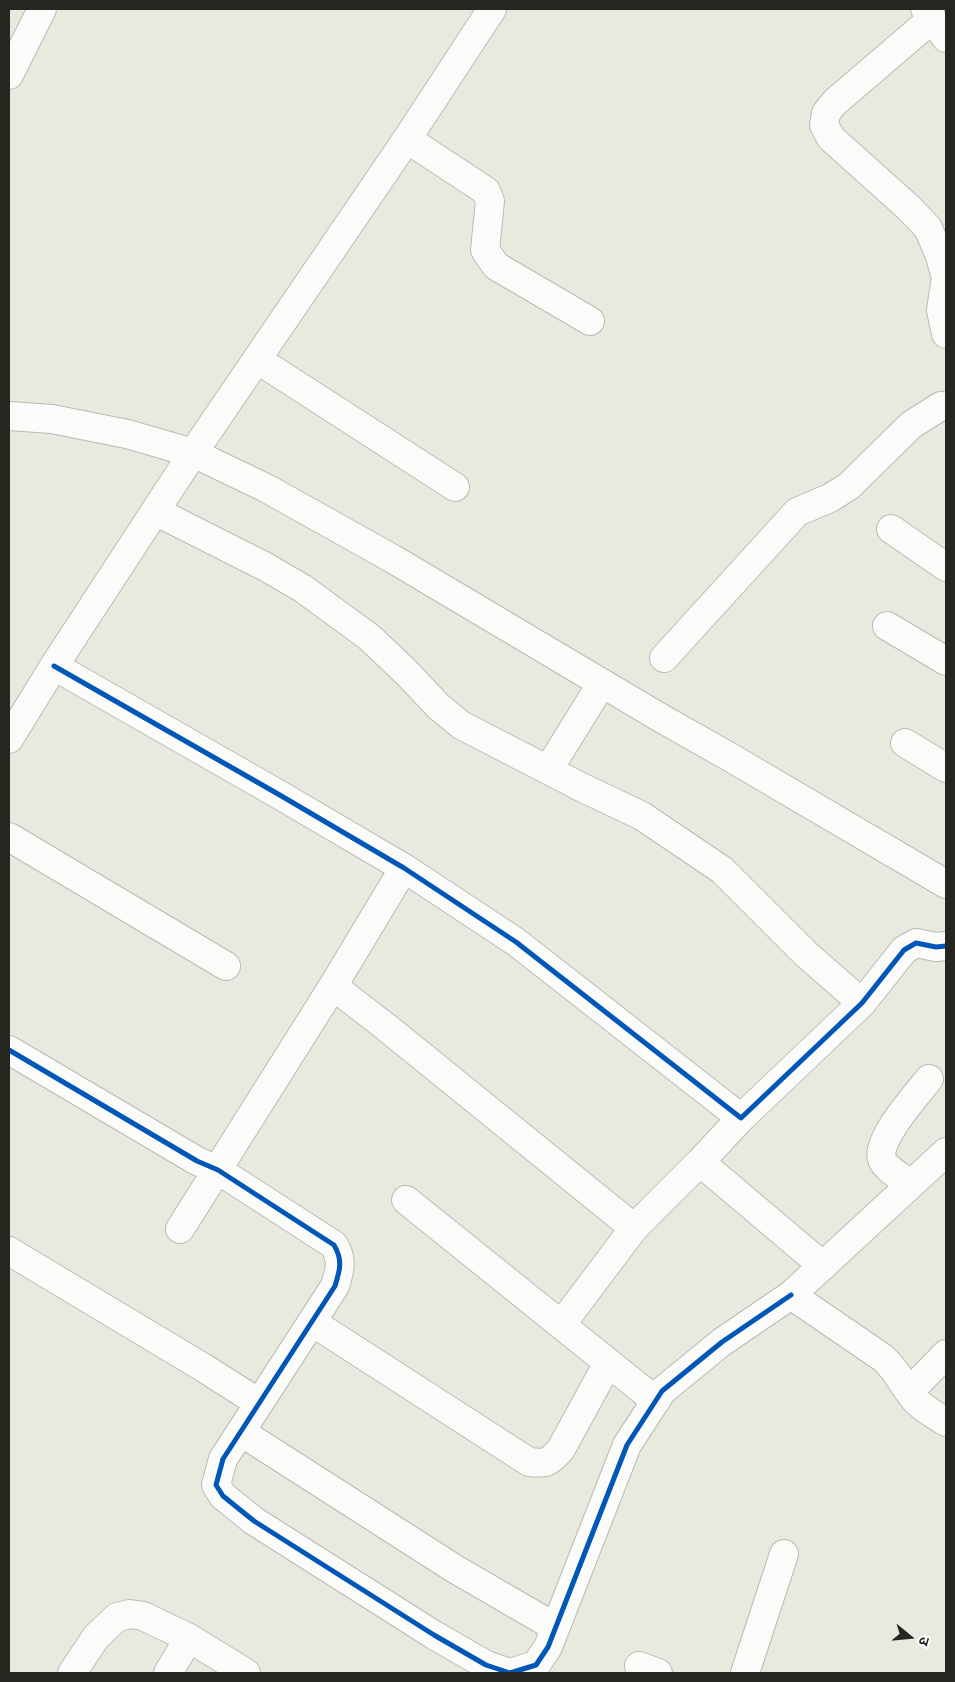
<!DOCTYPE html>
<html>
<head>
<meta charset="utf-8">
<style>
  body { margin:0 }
  #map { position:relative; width:955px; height:1682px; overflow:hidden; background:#e6eadf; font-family:"Space Grotesk","Noto Sans Devanagari",sans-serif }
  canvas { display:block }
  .frame { position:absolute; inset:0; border:10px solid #24271f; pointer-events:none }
  .north { position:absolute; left:885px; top:1612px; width:50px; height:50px; -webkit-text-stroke:4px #fff; paint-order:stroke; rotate:107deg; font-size:14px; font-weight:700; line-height:20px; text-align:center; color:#24271f }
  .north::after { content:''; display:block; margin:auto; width:18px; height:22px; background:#24271f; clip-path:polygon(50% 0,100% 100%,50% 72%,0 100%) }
</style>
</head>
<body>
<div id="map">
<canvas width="955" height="1682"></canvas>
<div class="frame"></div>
<div class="north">उ</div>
</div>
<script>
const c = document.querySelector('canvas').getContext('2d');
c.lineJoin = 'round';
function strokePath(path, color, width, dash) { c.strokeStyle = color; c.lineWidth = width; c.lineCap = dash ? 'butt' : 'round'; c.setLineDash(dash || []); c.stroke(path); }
const minor = new Path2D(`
  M932,19l-97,83 -9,11 -2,12 7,13 78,70 19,20 12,28 6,22 -5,32 5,24
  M407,139l79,52 4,10 -5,49 11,16 94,55
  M258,360l197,127
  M9,416l43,3 75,15 66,19 73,35 127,71 266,158 69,39 218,128
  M155,511l109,55 38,22 67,49 37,35 32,34 23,19 120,62 61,29 80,54 84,84 56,49
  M891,529l55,38
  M887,626l59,35
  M664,658l133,-146 33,-14 19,-12 62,-61 30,-19
  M54,666l224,128 126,74 112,74 225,176 121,-115 42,-53 12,-7 20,4 10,-1
  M9,739l45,-73 139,-213 214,-314 85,-130
  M905,743l41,25
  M548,770l54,-87
  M9,837l217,129
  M333,986l71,-118
  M9,1050l188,111 21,9 116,75c9,15 6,25 1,41l-112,173 -7,26 7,11 31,25 180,114 52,30 24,8 26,-8 12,-18 79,-202 35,-54 60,-49 69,-47
  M946,1152l-155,143 92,63c15,13 21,30 34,44 9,8 19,14 29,20
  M700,1162l41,-44
  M911,1184c-9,-7 -25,-14 -29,-25 -7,-18 35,-65 47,-80
  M406,1200l250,201
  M180,1229l153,-243 53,41 248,201
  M9,1251l195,117 55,35
  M312,1322l217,140c17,2 20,1 32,-13l47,-86
  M561,1325l73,-97 66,-66 123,104
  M910,1391l36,-37
  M241,1432l214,137 100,58
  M639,1666l19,7
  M72,1673l24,-36 21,-20 13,-3 13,2 46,22
  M168,1673l21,-35 57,35
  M745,1673l39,-119`);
const tertiary = new Path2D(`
  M925,9l21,29
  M9,75l33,-66`);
const cycleway = new Path2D(`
  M54,666l224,128 126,74 112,74 225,176 121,-115 42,-53 12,-7 20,4 10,-1
  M9,1050l188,111 21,9 116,75c9,15 6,25 1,41l-112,173 -7,26 7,11 31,25 180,114 52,30 24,8 26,-8 12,-18 79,-202 35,-54 60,-49 69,-47`);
strokePath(minor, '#b8bcb3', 30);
strokePath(tertiary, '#b8bcb3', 30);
strokePath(minor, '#fbfcfa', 28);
strokePath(tertiary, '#fbfcfa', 28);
strokePath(cycleway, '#0057b8', 5);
</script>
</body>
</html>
